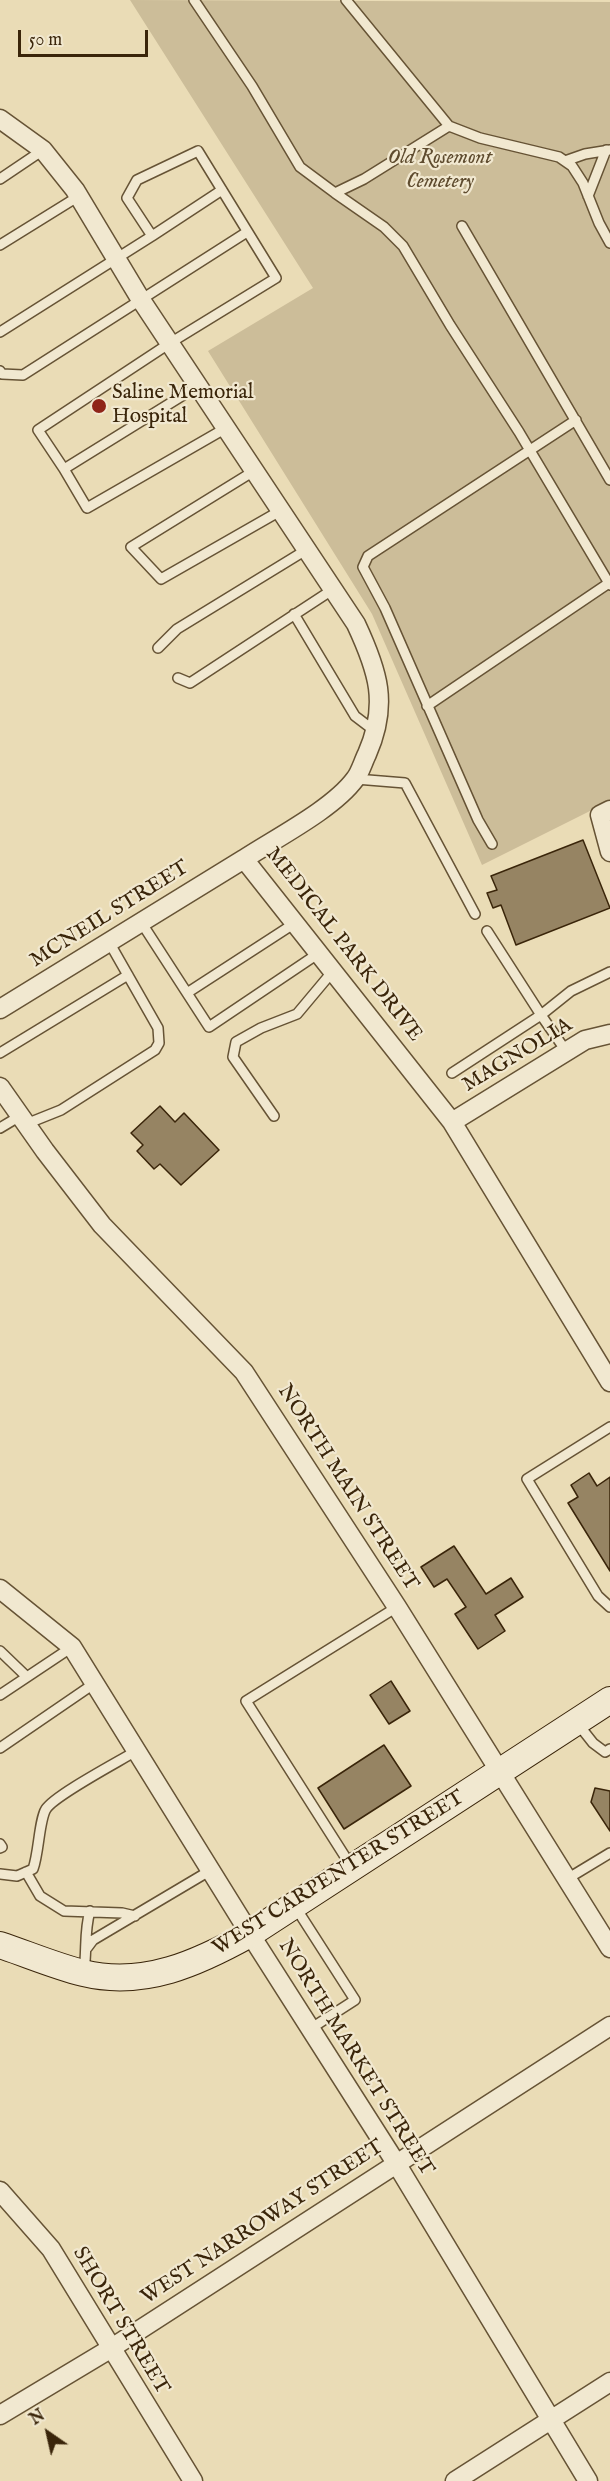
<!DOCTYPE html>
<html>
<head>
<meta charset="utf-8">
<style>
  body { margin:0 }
  #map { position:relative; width:610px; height:2481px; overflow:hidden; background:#eadcb6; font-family:"IM FELL English",serif }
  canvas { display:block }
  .north { position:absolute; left:18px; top:2403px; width:60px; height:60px; -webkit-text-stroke:4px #f1e8d0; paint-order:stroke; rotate:326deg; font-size:16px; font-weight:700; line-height:24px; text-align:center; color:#3a250a }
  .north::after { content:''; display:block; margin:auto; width:21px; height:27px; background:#3a250a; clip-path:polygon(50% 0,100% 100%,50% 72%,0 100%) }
  .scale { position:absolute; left:18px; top:30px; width:130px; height:27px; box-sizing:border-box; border:3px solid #3a250a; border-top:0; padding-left:8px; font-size:18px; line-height:21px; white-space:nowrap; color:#3a250a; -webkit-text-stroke:4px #f1e8d0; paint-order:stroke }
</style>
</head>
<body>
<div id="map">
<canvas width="610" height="2481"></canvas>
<div class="north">N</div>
<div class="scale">50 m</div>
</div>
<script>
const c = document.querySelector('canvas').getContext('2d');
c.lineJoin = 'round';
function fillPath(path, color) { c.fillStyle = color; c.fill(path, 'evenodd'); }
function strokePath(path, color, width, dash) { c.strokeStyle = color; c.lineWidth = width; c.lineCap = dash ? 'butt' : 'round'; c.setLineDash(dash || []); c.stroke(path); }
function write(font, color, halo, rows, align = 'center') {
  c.font = font + ' "IM FELL English",serif'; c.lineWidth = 4.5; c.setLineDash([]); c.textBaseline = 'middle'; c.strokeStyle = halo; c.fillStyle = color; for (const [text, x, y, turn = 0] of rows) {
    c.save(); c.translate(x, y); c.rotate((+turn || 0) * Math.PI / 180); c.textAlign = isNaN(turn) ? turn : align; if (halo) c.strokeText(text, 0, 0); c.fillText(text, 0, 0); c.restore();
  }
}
const green = new Path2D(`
  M130,0l480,2v799l-128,64 -110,-251 -164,-263 105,-63z`);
const building = new Path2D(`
  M583,840l27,68 -94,37 -15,-40 -8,3 -6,-15 10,-3 -6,-14z
  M160,1106l15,16 9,-9 35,37 -38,35 -21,-21 -6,5 -17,-18 6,-6 -12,-12z
  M589,1473l8,13 13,-9v94l-42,-68 10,-6 -7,-12z
  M454,1546l32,48 25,-16 12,19 -28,18 10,16 -27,18 -23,-35 11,-7 -19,-28 -13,8 -13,-20z
  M391,1681l19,30 -21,13 -19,-29z
  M384,1745l27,41 -67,43 -26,-41z
  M595,1788l15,3v40l-19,-29z`);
const service = new Path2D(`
  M194,0l58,86 48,81 35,26 29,-14 85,-53
  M346,0l103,126 31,12 79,19 13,9 11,17 16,40 11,20
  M565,161l20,-7 25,-4
  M0,179l43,-29
  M335,193l49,34 19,19 47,79 69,107 91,153
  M588,196l18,-46
  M462,226l148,254
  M152,236l70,-46
  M0,245l79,-49
  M0,332l152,-96 -25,-38 10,-18 61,-29 78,127 -106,65 -132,87 26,39
  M0,371l2,3 21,1 224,-143
  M198,386l-134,83 23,39 139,-80
  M254,471l-123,76 30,32 119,-68
  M294,614l61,102 21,16
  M158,648l19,-19 129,-79
  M178,678l12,5 142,-93
  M427,706l182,-123
  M356,779l49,4 70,131
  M492,844l-14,-24 -93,-212 -22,-41 5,-11 208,-136
  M141,922l68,105 110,-74
  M487,931l54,84 30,-24 39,-19
  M187,993l108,-70
  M0,1053l128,-78
  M452,1073l89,-58 25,36
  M274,1116l-41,-59 3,-15 25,-14 36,-14 36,-43
  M26,1124l35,-14 94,-60 4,-7 -1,-15 -49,-86
  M0,1128l20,-12
  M610,1427l-83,52 71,117 12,11
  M0,1651l27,26
  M0,1695l72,-48
  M578,1724l15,19 12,9 5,-3
  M0,1748l95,-65
  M0,1844l2,3 -2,1
  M351,1866l-105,-165 151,-94
  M26,1872l14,24 24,15 58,2 13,3
  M0,1874l17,2 16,-7c6,-16 6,-49 13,-60 9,-14 72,-47 90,-58
  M567,1879l43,-26
  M296,1908l59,92 -45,29
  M87,1948l6,-8 118,-70
  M84,1971c3,-20 0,-40 6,-60`);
const minor = new Path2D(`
  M0,119l43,31 32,40 66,110 215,324c22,47 33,80 11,130 -4,8 -7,19 -12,25 -22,30 -79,59 -111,80l208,263 158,260
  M610,810l-10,5 10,37
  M0,1009l244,-150
  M0,1087l45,64 57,74 142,147 153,235 213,341
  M452,1122l133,-82 25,-6
  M0,1589l72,58 178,287 146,229 192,318
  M0,2191l51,58 142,232
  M0,2415l110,-66 500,-323
  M455,2481l155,-99`);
const secondary = new Path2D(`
  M0,1945c27,9 55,21 83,28 61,15 115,-10 167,-39l360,-234`);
const markers = [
  [99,406,8,"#8f2418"]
];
const parkNames = [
  ["Old Rosemont",440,159],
  ["Cemetery",440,183]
];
const poiNames = [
  ["Saline Memorial",112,394],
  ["Hospital",112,418]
];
const streetNames = [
  ["MCNEIL STREET",110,915,-32],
  ["MEDICAL PARK DRIVE",343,945,52],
  ["MAGNOLIA",518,1056,-31],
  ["NORTH MAIN STREET",347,1488,57],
  ["WEST CARPENTER STREET",339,1874,-32],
  ["NORTH MARKET STREET",355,2058,58],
  ["WEST NARROWAY STREET",263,2223,-33],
  ["SHORT STREET",120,2321,59]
];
fillPath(green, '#ccbd99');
fillPath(building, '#968463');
strokePath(building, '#3a250a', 1.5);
strokePath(service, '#665335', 12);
strokePath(minor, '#665335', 21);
strokePath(secondary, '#3a250a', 28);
strokePath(service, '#f1e8d0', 9);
strokePath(minor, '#f1e8d0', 18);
strokePath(secondary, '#f1e8d0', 26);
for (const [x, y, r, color] of markers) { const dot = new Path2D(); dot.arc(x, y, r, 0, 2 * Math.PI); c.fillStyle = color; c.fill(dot); strokePath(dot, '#f1e8d0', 2); }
write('italic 21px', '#5e4b2e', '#f1e8d0', parkNames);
write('21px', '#3a250a', '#f1e8d0', poiNames, 'left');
write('21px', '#3a250a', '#f1e8d0', streetNames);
</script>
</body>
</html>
